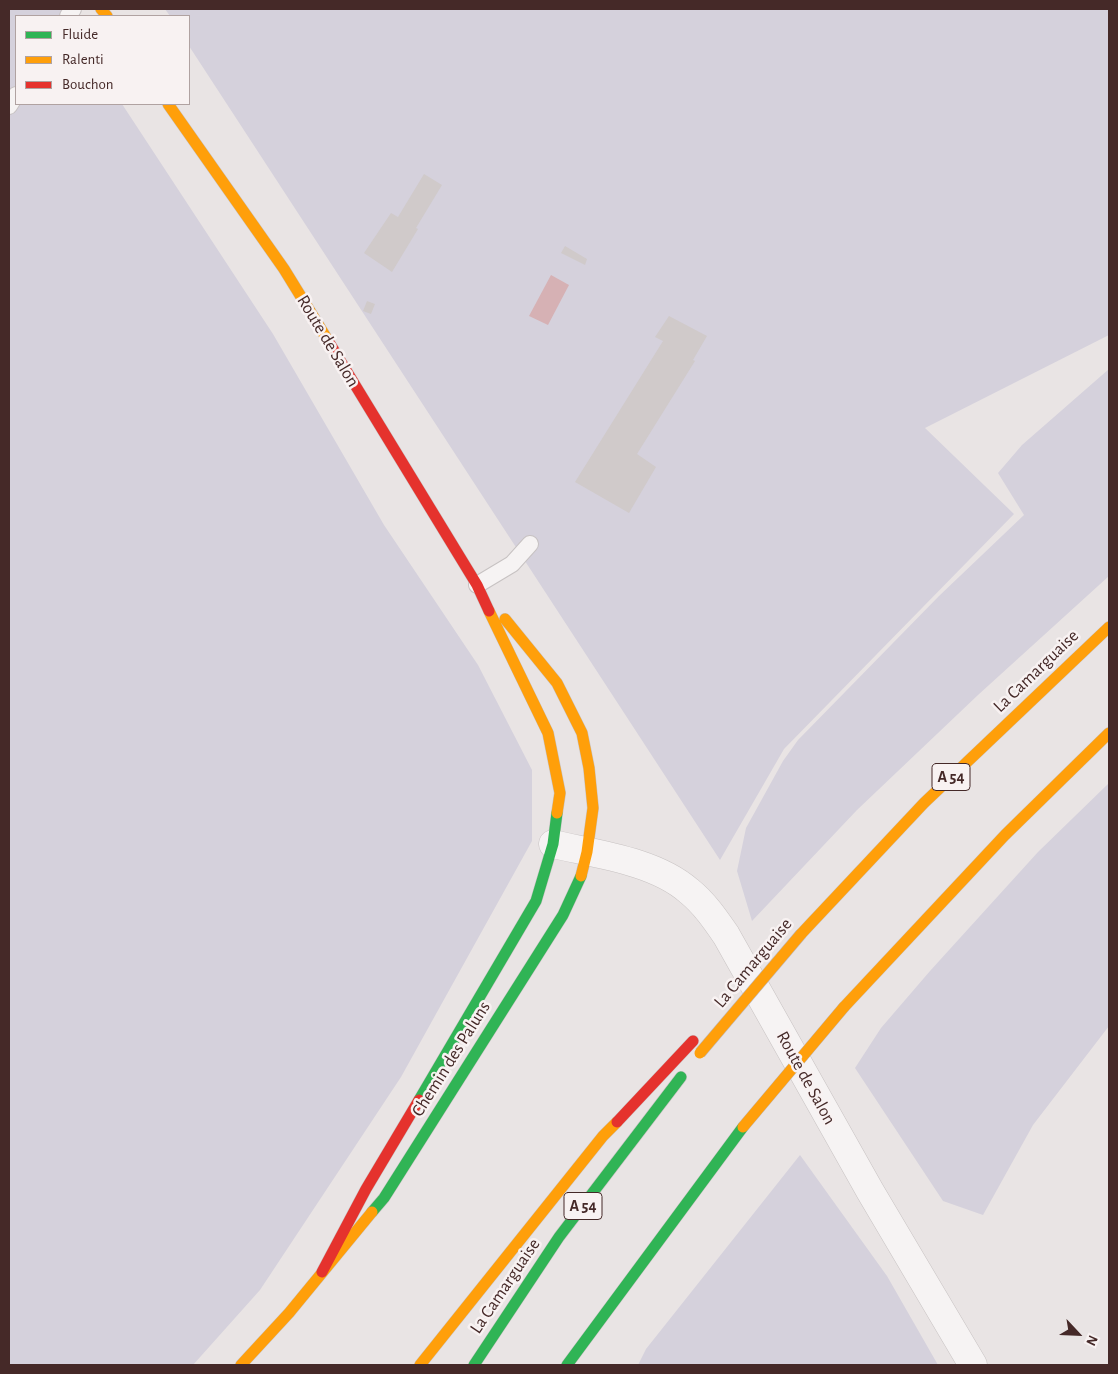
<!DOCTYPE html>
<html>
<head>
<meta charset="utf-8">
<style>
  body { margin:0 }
  #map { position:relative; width:1118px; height:1374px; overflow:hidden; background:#e9e4e4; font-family:"Alegreya Sans",sans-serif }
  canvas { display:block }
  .frame { position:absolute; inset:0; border:10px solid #452928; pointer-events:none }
  .legend { position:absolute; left:15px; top:15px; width:175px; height:90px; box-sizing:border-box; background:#f8f2f2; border:1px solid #b0a2a1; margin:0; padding:6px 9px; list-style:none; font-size:15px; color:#452928 }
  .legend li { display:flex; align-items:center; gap:10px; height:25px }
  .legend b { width:25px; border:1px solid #b0a2a1 }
  .north { position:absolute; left:1053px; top:1309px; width:50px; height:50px; -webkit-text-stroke:4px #f8f2f2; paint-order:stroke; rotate:115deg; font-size:14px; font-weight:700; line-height:20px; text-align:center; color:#452928 }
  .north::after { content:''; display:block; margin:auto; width:18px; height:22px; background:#452928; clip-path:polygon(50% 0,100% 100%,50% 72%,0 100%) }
</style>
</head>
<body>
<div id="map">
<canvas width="1118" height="1374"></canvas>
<div class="frame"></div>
<ul class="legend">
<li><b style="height:6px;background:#30b455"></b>Fluide</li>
<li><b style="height:6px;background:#ff9f0a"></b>Ralenti</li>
<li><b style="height:6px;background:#e5322d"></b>Bouchon</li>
</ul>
<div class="north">N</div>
</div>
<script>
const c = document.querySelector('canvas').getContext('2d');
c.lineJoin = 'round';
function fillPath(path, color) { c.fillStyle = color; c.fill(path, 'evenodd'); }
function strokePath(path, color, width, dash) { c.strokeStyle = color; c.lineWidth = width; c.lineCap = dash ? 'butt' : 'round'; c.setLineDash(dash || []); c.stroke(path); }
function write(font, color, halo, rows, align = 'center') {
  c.font = font + ' "Alegreya Sans",sans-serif'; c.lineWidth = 5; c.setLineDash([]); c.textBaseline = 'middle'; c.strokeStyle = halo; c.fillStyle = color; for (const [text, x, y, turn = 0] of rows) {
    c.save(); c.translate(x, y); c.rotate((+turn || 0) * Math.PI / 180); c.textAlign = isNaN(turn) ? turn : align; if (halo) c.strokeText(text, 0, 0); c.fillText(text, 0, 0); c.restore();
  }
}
const green = new Path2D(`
  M9,9h70l1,7h-64v88h106l151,230 111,191 94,140 54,105v71l-131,236 -141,213 -67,75h-184z
  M165,9h944v326l-184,93 89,86 -230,235 -64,111 -531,-814v-30h-19z
  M1109,369v207l-131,119 -121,115 -105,111 -15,-50 9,-43 37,-67 15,-21 141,-144 85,-81 -26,-42 24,-28z
  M1109,783v243l-76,99 -50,90 -40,-14 -88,-133 26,-40 49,-57 108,-119z
  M800,1155l87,121 51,89h-300l8,-16z`);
const water = new Path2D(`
  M551,275l18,10 -21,40 -19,-9z`);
const building = new Path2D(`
  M424,174l18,11 -26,43 2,1 -26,43 -28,-19 27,-40 7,4z
  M565,246l22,13 -2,6 -24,-12z
  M367,301l8,3 -4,10 -8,-3z
  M669,316l38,20 -14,24 2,1 -58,93 19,13 -27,46 -54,-31 88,-141 -8,-4z`);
const lane = new Path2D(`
  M68,16l5,-7
  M9,106l7,-11
  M477,585l35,-21 18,-20`);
const street = new Path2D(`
  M553,844c43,10 102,17 136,47 15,12 26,28 37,44l144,256 103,174`);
const fast = new Path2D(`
  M419,1100l117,-199 17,-57 4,-31
  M372,1212l12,-14 179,-283 18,-39
  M474,1365l85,-128 122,-160
  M567,1365l176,-238`);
const slow = new Path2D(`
  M101,9l6,7
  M168,104l116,165 43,70
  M489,611l59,122 12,60 -3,20
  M505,619l52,64 25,50 7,35 4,40 -6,44 -6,24
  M801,934l123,-131 185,-176
  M844,1007l161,-172 104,-102
  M241,1365l48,-52 83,-101
  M420,1365l183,-229 14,-14`);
const jam = new Path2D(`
  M327,339l150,246 12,26
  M617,1122l76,-81
  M322,1272l44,-83 53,-89`);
const slowBridge = new Path2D(`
  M700,1053l101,-119
  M743,1127l101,-120`);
const shields = [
  [951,777,38],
  [583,1206,38]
];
const shieldNames = [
  ["A 54",951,777],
  ["A 54",583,1206]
];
const streetNames = [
  ["Route de Salon",328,341,59],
  ["La Camarguaise",1036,671,-44],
  ["La Camarguaise",753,963,-50],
  ["Chemin des Paluns",451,1059,-58],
  ["Route de Salon",806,1078,61],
  ["La Camarguaise",505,1286,-56]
];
fillPath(green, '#d5d1dc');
fillPath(water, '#d6b1b4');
fillPath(building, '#d0caca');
strokePath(lane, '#c7c2c2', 18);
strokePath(street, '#c7c2c2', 29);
strokePath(fast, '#c7c2c2', 12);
strokePath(slow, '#c7c2c2', 12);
strokePath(jam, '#c7c2c2', 12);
strokePath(lane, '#f6f3f3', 16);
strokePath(street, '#f6f3f3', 28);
strokePath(fast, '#30b455', 11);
strokePath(slow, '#ff9f0a', 11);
strokePath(jam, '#e5322d', 11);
strokePath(slowBridge, '#beb6b6', 12, []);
strokePath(slowBridge, '#ff9f0a', 11);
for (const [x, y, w] of shields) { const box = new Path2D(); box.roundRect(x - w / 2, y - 13.5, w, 27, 4); c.fillStyle = '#f8f2f2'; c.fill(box); strokePath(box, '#452928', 1); }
write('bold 16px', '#452928', null, shieldNames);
write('18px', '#452928', '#f8f2f2', streetNames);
</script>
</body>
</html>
